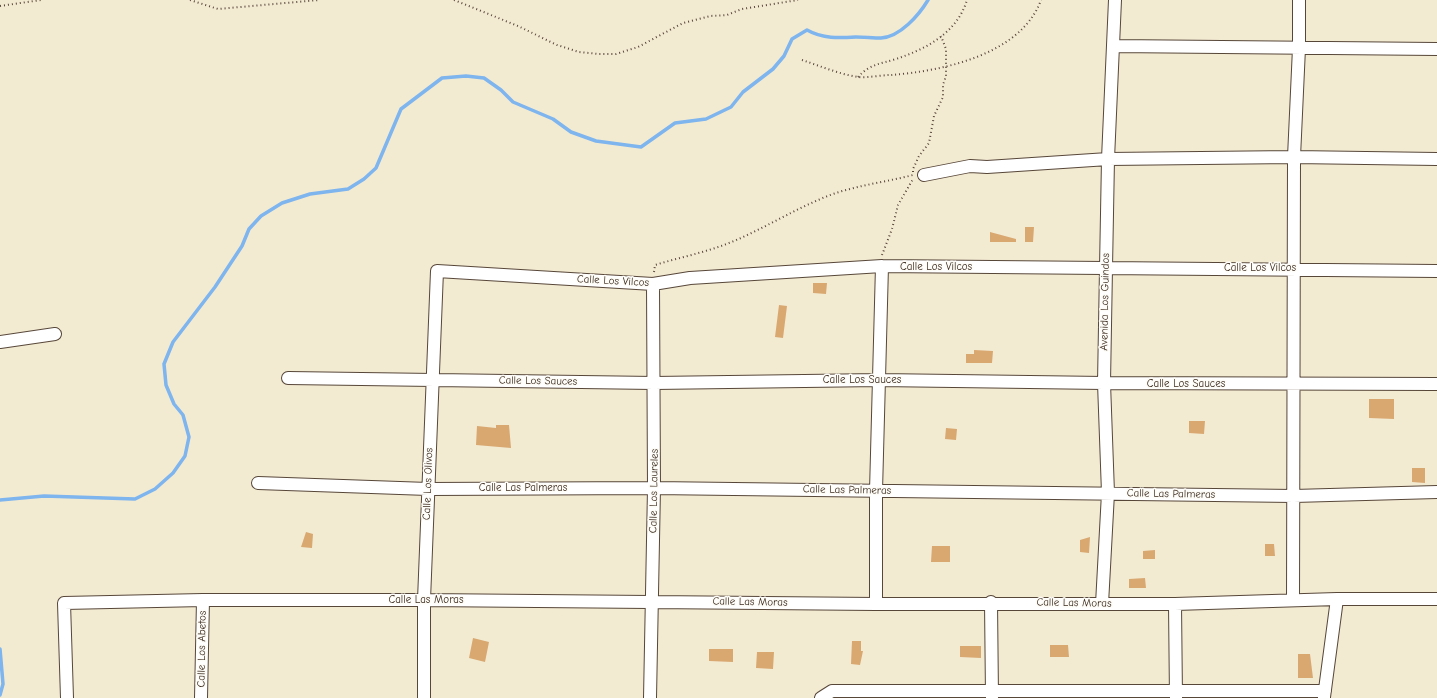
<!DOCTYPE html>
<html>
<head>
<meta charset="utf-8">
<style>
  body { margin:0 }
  canvas { display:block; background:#f3ead2 }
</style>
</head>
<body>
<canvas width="1437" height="698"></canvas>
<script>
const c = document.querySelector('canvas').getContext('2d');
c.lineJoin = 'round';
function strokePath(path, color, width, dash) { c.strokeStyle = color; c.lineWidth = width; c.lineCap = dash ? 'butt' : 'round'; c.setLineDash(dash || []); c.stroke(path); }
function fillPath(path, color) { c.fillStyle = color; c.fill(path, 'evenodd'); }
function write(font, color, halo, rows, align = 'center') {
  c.font = font + ' "Comic Neue",sans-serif'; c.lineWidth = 3; c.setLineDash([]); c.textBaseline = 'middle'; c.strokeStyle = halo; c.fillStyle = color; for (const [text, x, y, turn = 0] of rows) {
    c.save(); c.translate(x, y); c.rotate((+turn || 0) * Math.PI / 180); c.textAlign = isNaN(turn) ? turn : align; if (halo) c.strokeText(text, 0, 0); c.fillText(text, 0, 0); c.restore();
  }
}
const stream = new Path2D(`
  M0,500l44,-4 91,3 20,-10 18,-16 12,-17 4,-19 -6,-22 -9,-11 -8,-19 -2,-21 9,-22 42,-55 27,-41 7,-17 12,-13 21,-13 28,-9 38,-5 16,-10 12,-11 25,-59 41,-31 24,-2 18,2 17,12 12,12 40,17 18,13 25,9 45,6 34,-24 31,-4 25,-12 12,-15 30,-23 11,-13 8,-17 15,-9c16,9 32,8 49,7 8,0 17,1 25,1 19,-1 38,-23 47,-38
  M0,649l3,35 -3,11`);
const building = new Path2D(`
  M1025,227h9l-1,15h-8z
  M990,232l26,7v3h-26z
  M813,283h14l-1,11 -13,-1z
  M779,305l8,1 -4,32 -8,-1z
  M974,350l19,1 -1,12h-26v-9h8z
  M1369,399h25v20l-25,-1z
  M1189,421h16l-1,13 -15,-1z
  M496,425h13l2,23 -35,-3 1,-19 19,2z
  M946,428l11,1 -1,11 -11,-1z
  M1412,468h13v15l-13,-1z
  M306,532l7,2 -1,14 -11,-1z
  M1090,537l-1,16 -9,-1v-12z
  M1265,544h9l1,12h-10z
  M932,546h18v16h-19z
  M1155,550v9h-12v-8z
  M1145,578l1,10h-17v-9z
  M473,638l16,4 -4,20 -16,-4z
  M852,641h9v10h2l-3,14 -9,-1z
  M1050,645h18l1,12h-19z
  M960,646h21v12l-21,-1z
  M709,649h24v13l-24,-1z
  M757,652h17l-1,17 -17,-1z
  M1298,654h12l3,24h-15z`);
const path = new Path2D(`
  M190,0l28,9 101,-9
  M454,0l64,26 39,19 22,7 20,2h17l22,-7 45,-24 27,-7 17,-1 15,-6 56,-9
  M0,6l41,-6
  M802,60c18,6 37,14 56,17 10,1 23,-2 33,-2 51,-4 130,-20 150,-75
  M858,77c12,-13 22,-13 38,-18 30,-10 61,-26 71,-59
  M913,172v-3l6,-13 10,-13 5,-27 9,-19v-12l3,-9v-27l-5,-13
  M882,255l10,-26 6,-24 15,-26
  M654,272l1,-7c26,-8 53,-13 79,-24 33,-14 64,-34 99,-47 26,-9 53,-12 80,-19`);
const street = new Path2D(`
  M1114,46l323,3
  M924,175l46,-9 17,1 121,-8 186,-2 143,2
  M0,342l55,-8
  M288,378l366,5 225,-3 225,3 333,1
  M258,483l170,6 226,-1 640,8 143,-4
  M1293,600l1,-443 5,-109v-48
  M991,602l1,95
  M876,604v-113l6,-225
  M1102,604l6,-111 -4,-110 2,-115 2,-109 7,-159
  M1175,604l1,94
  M1324,697l13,-98
  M67,698l-3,-95 139,-3h221l452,4h299l162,-5h100
  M201,698l2,-98
  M424,698v-98l13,-329 216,13 37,-6 192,-12 555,5
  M650,698l4,-210 -1,-204
  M821,698l11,-7h493`);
const streetNames = [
  ["Calle Los Vilcos",936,267],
  ["Calle Los Vilcos",1260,268],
  ["Calle Los Vilcos",613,281,3],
  ["Avenida Los Guindos",1105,302,-89],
  ["Calle Los Sauces",862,380],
  ["Calle Los Sauces",538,381,1],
  ["Calle Los Sauces",1186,384],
  ["Calle Los Olivos",428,484,-88],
  ["Calle Las Palmeras",523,488],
  ["Calle Las Palmeras",847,490,1],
  ["Calle Los Laureles",654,491,-89],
  ["Calle Las Palmeras",1171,494,1],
  ["Calle Las Moras",426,600],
  ["Calle Las Moras",750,602,1],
  ["Calle Las Moras",1074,603,1],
  ["Calle Los Abetos",202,649,-89]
];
strokePath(stream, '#7eb5ee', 3.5);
fillPath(building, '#d9a871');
strokePath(street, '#574739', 14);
strokePath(path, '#574739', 2, [1, 3]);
strokePath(street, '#fff', 12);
write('11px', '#3b2a1e', '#fdfcf7', streetNames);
</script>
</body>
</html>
